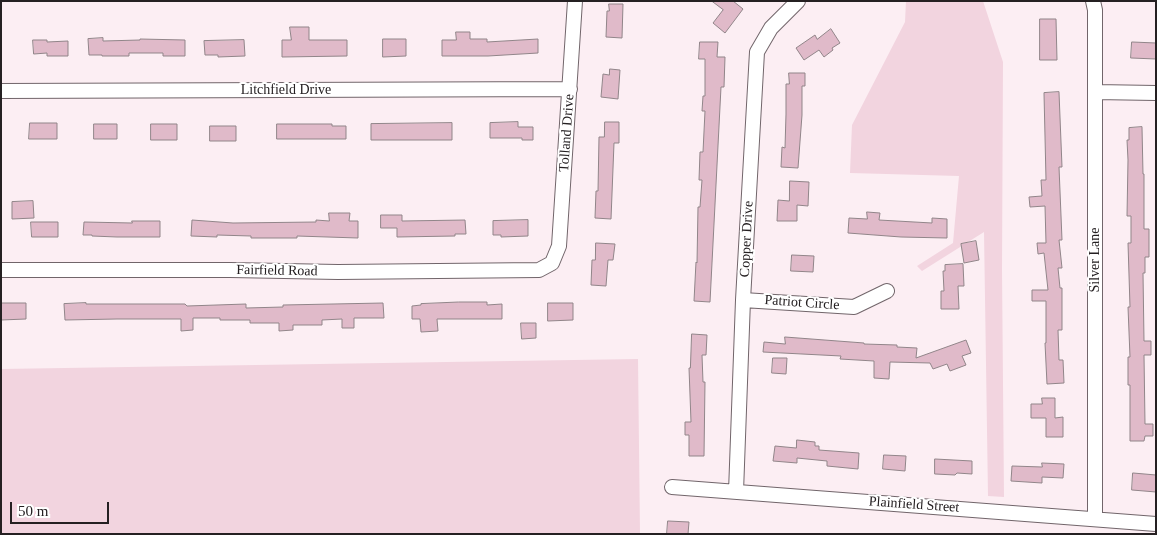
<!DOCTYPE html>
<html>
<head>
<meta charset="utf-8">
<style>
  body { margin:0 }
  #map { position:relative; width:1157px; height:535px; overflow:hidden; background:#fceef3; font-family:"Times New Roman",serif }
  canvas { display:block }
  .frame { position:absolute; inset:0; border:2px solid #252022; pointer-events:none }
  .scale { position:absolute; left:10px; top:502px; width:99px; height:22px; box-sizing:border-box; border:2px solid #252022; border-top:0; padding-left:6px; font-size:15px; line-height:18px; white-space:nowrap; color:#252022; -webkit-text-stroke:4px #fff; paint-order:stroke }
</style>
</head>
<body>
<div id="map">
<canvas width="1157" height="535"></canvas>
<div class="frame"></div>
<div class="scale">50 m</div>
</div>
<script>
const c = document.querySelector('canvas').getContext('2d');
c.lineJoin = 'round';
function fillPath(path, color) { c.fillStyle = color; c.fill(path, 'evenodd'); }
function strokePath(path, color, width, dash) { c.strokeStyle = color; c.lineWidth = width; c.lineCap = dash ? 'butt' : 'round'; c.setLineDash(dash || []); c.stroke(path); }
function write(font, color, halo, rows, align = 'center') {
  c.font = font + ' "Times New Roman",serif'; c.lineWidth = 4; c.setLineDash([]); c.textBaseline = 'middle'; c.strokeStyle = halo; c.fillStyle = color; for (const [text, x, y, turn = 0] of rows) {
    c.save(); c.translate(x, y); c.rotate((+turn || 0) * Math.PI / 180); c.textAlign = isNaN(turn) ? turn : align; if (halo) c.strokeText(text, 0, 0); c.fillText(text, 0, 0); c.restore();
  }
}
const green = new Path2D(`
  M906,1h77l20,61 -1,208 2,227 -16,-1 -4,-264 -62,39 -5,-5 36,-23 6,-67 -109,-3 2,-48 53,-103z
  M638,359l2,175h-639v-165z`);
const building = new Path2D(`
  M712,1h21l10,8 -18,24 -12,-10 10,-13z
  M609,4h14l-1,34 -16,-1 1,-26h2z
  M1040,19h16l1,41h-17z
  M290,27h19v13h38v16l-65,1v-17h9z
  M831,29l9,14 -8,5 1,2 -9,7 -5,-7 -15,10 -8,-12 19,-13 2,4z
  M456,32h14v7h17v3l51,-3v14l-50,3h-46v-16h14z
  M103,38v3l37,-1v-1l45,1v16h-22v-3h-34v3h-27v-1h-13l-1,-16z
  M383,39h23v17l-23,1z
  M33,40h14v2l21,-1v15h-21v-3l-13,1z
  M244,40l1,16 -27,1v-2h-13l-1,-14z
  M700,42h18l-1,15h8l-1,30h-3l-11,215 -16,-1 2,-39 1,1 1,-56h2l2,-27h-3l1,-28h3l2,-41h-3l1,-15h2v-37h-6z
  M1132,42l24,1v16l-25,-1z
  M610,69l10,1 -2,29 -17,-2 2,-23 6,1z
  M789,73h16v13h-3v29l-4,53 -17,-1 1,-20 3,1 1,-34v-30h3z
  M1059,92l3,75h-3l3,73h-3l3,28h-4l2,20h2v42h-4l1,30h4l1,23 -17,1 -2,-41h1v-42h-14v-11h16l-4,-37 -6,1 -1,-11h9l-1,-37 -15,1 -1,-10 13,-1 -1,-16h5l-2,-87z
  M518,122v5h15v13h-11v-2h-32v-15z
  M605,122h14v21h-5l-3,76 -16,-1 1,-27h2l1,-54h5z
  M30,123h27v16h-28z
  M452,123v17h-81v-16z
  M94,124h23v15h-23z
  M151,124h26v16h-26z
  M277,124h55v2h14v13h-69z
  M210,126h26v15h-26z
  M1142,127l1,47h1v55h5v28h-4v16h-2l1,68h7v14h-7l1,69h8v12h-8l-1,5h-14v-56h-2v-28h2l-2,-50h2l-2,-64h3v-27h-4l1,-56 -1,-20h2v-12z
  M790,181l19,1 -1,24 -11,-1v16h-20l1,-21 11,1z
  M33,201l1,17 -22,1v-17z
  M867,212l13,1 -1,7 53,3v-5l15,1v19l-46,-1 -53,-4 1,-15 18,1z
  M329,213h21l-1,8h9v17l-61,-2v2h-46v-2l-34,-1v2l-26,-1 1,-16 41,3 83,-1v-2l13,1z
  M381,215h21v6l63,-1 1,14h-11v2l-58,1v-9h-16z
  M528,220v16l-27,1v-2h-8v-14z
  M132,221h28v16h-43l-25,-1v-1h-9l1,-13 48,1z
  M31,222h27v15h-26z
  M976,241l3,19 -15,3 -3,-19z
  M596,243l19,1 -2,16h-5l-2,26 -15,-1 1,-25h3z
  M792,255l22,1 -1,16 -22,-1z
  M963,264l1,22h-6l1,23h-18v-18h3l-1,-20h2v-6z
  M459,302h28v3l15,-1v15h-65l1,12 -17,1 -1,-13h-8v-13l9,-1v-1z
  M1,303h25v16l-25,1z
  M86,303v1h99l2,2 59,-2v4l37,-1v-2l100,-2 1,15h-30v10h-12v-9l-20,1v5h-29v5l-14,1v-8h-29v-3h-30v-2h-27v12l-12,1v-12h-64l-52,1 -1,-16z
  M548,303h25v17l-25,1z
  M521,323h15v15l-14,1z
  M692,334l15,1 -1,20h-4l1,27h2l-1,74h-15v-21h-4v-13h6l-2,-54h1z
  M785,337l79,6v1l33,1v2l20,1 -1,10 50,-18 5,13 -9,3 4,9 -16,6 -3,-7 -14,5 -3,-6 -40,-1 -1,17 -15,-1v-17l-34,-2 1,-3 -78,-4 1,-10 21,2z
  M773,358h14l-1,16 -14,-1z
  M1042,398h13v20l8,-1v20h-17v-19h-15v-14h11z
  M797,440l18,2v4h4v4l40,3 -1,16 -31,-3v-5l-30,-3v5l-24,-2 2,-15 21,2z
  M884,455l22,1 -1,15 -22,-2z
  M935,459l37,2v13l-15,-1 -2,2 -20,-1z
  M1042,463l22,1 -1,14 -21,-1v6l-31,-2 1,-15 30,1z
  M1133,473l23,2v17l-24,-2z
  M668,521l21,1 -1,12h-21z`);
const minor = new Path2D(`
  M1093,1l2,9v509
  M1,91l569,-2
  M1095,92l61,1
  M1,270h229l108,2 201,-2 13,-7 7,-17 16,-245
  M743,300l111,7 33,-16
  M672,487l484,37
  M736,492l7,-192 14,-248 14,-24 27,-27`);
const streetNames = [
  ["Litchfield Drive",286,90],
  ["Tolland Drive",567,133,-86],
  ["Copper Drive",747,239,-87],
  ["Silver Lane",1095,260,-90],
  ["Fairfield Road",277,271,1],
  ["Patriot Circle",802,303,4],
  ["Plainfield Street",914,505,4]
];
fillPath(green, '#f2d4df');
fillPath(building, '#e0bac9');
strokePath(building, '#918589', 1);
strokePath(minor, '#71656a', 16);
strokePath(minor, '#fff', 14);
write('14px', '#252022', '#fff', streetNames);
</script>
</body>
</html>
